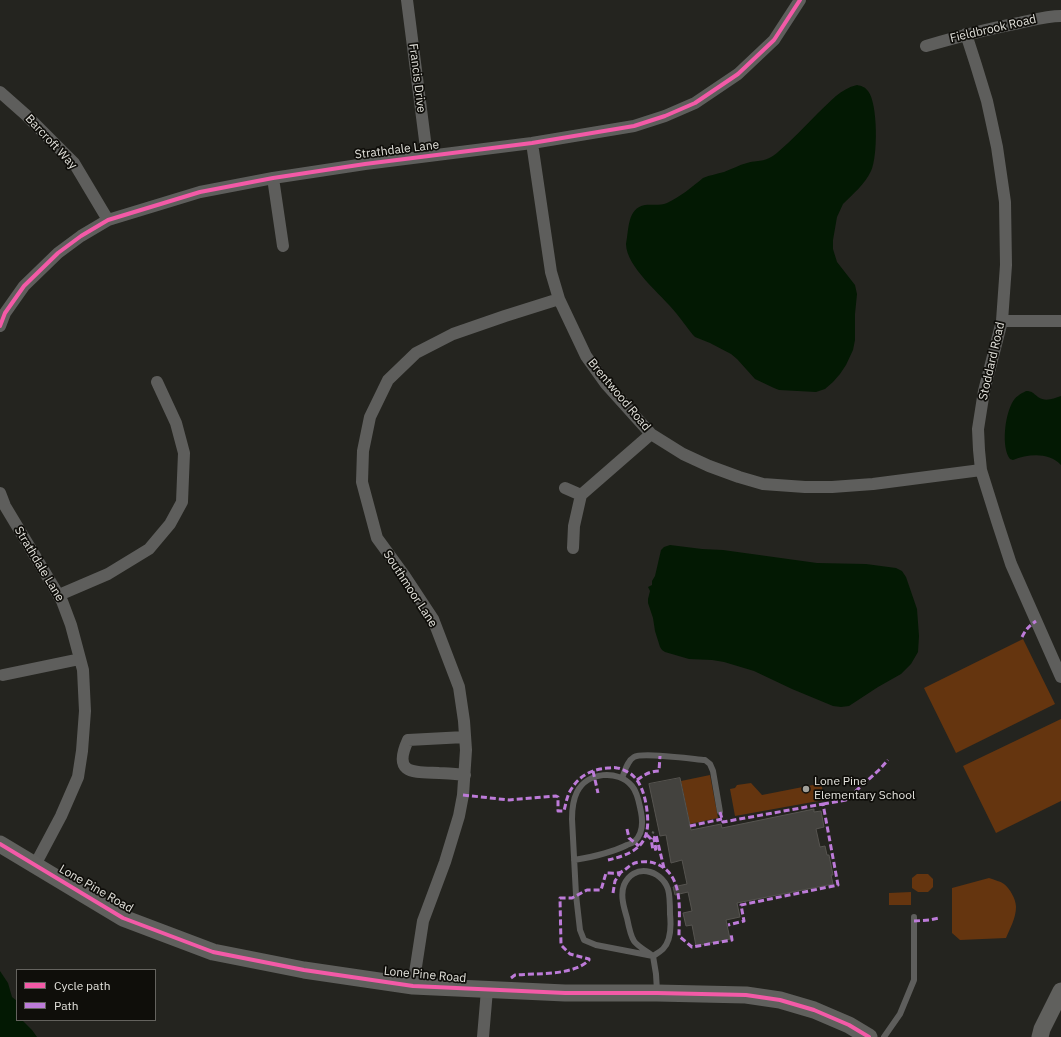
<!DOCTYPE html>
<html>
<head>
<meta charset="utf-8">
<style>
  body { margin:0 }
  #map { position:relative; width:1061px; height:1037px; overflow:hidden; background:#24241f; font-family:"IBM Plex Sans",sans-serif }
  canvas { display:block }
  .legend { position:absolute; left:16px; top:969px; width:140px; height:52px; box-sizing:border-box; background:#0f0e0a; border:1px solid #64635e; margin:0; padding:5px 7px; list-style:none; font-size:12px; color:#e3e2dc }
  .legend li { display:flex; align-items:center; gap:8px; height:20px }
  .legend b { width:20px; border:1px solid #64635e }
</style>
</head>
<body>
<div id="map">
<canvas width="1061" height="1037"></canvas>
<ul class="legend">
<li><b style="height:5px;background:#f35aa7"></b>Cycle path</li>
<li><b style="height:5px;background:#bd7bd9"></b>Path</li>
</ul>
</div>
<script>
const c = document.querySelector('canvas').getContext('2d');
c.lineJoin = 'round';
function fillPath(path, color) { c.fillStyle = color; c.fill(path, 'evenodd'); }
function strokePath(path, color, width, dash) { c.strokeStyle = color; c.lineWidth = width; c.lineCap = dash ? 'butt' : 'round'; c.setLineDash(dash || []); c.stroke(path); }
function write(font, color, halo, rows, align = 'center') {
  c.font = font + ' "IBM Plex Sans",sans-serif'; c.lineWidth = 3.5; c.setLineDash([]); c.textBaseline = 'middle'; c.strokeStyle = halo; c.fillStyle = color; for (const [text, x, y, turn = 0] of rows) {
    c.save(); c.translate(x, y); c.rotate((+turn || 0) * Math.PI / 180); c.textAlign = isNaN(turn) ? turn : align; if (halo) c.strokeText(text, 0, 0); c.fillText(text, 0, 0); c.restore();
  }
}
const green = new Path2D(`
  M1023,639l32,65 -99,49 -32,-65z
  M1061,719v82l-65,32 -33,-67z
  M710,775l8,43 -28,6 -9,-43z
  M751,783l11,12 56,-11 4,3 2,13 -89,16 -5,-27 5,-1 2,-3z
  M917,874h11l5,5v8l-5,5h-10l-6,-4v-10z
  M989,878c5,2 11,3 15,6 6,5 12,15 12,23 0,11 -6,21 -10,31l-46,2 -8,-7v-45z
  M911,892v13h-22v-12z`);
const water = new Path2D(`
  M857,85c5,1 8,2 11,6 10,12 10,66 3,80 -6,13 -18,23 -28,33l-6,13 -4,23v9l4,13 18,23 2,9 -2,20v26l-2,10 -7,15 -6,9 -7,8 -8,7 -9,3 -37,-2 -5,-2 -19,-9 -18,-20 -6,-5 -21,-11 -15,-6 -2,-2c-6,-7 -11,-15 -17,-22 -14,-18 -50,-46 -50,-69 3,-14 1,-36 19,-39 7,-1 14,1 22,-2 13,-6 25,-16 36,-25 7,-3 14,-4 21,-6 8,-3 15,-7 23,-9 15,-4 18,0 31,-11 14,-12 27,-26 40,-39 13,-12 22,-24 39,-28z
  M1026,391c6,0 7,2 12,6 7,5 15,2 23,-1v69c-12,-13 -33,-11 -48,-5l-3,-1c-9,-12 -5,-43 2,-56 3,-6 8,-9 14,-12z
  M670,545l32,4 21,1 94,13 49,1 30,4 6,3 4,6 11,32 2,27 -1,16 -7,12 -10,10 -23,13 -29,19 -8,1 -8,-1 -41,-17 -38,-18 -30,-9 -12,-2 -23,-1 -24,-7 -3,-2 -2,-3 -5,-16 -2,-13 -5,-15v-4l2,-8 -2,-4 4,-2v-4l3,-5 6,-26 3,-3z
  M0,971l8,12 4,14 5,4v19h5l10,10 5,7h-37z`);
const building = new Path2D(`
  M680,778l11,52 30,-6 1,4 92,-19v3l7,-1 3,16 -8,2 4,18 5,-1 2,9h2l4,20h-2l2,9 -96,19 3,14 -14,3 4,19 -34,7 -4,-21 -6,1 -3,-13 9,-2 -4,-19 -13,3 -2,-8 14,-3 -5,-24 -11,3 -5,-28 -6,1 -11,-52z`);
const path = new Path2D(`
  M652,832l2,1`);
const lane = new Path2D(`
  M622,778c3,-7 5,-17 12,-21 8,-5 59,2 71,3l5,4 3,7 7,41
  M574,860c18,-3 37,-7 53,-15 3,-1 6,-2 8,-4 8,-8 8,-19 6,-29 -2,-9 -3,-19 -9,-26 -14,-17 -45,-14 -55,6 -4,8 -5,18 -5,27l4,76 4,35 4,10 12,5 57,11c3,-2 7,-4 10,-7 8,-8 8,-25 7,-35 0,-8 0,-18 -2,-25 -7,-20 -35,-26 -44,-4 -4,10 0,23 3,33 1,5 4,19 7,23 2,4 15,12 19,15l3,18 1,17
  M884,1037l16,-23 14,-34v-63`);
const street = new Path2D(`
  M407,0l20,156
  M966,34l10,31 11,36 10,46 8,55 1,63 -4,56 -18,70 -6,38 1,21 2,20 16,51 14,43 50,113
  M926,46c31,-9 61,-17 93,-23 14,-3 28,-7 42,-7
  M0,92l26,23 48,48 34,57
  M532,143l19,129 8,27 27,57 20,28 45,50 32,20 26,12 30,11 24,7 42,3h27l41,-3 108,-14
  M273,178l10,68
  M1002,321h59
  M0,326l5,-13 19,-27 34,-33 23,-17 27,-16 92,-28 73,-14 92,-14 167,-21 102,-17 31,-10 30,-13 43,-29 36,-34 26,-40
  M565,488l16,7
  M0,493l5,13 57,95 9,24 12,45 2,41 -3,40 -4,26 -17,39 -26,49
  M573,548l1,-22 7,-31 70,-61
  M59,595l49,-21 41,-25 21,-25 12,-22 2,-49 -8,-30 -19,-41
  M3,675l77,-16
  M465,775c-9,-1 -17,-2 -26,-2 -25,-1 -47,2 -31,-33l57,-3
  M413,986l10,-65 22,-59 14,-46 4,-21 3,-45 -2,-29 -5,-34 -26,-68 -29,-44 -27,-37 -15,-56 1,-31 7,-34 18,-37 28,-27 37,-19 52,-18 54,-17
  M483,1037l4,-47`);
const secondary = new Path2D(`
  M0,844l123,74 90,34 91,18 109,16 152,7h92l89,2 34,5 34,10 35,15 20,12
  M1040,1037l2,-8 19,-38`);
const quiet = new Path2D(`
  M1022,637c4,-8 7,-11 14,-16
  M593,771l5,22
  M637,780c7,-5 13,-9 22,-9l1,-15
  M463,795l46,5 47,-4 2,1v14h6c2,-8 3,-16 8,-23 8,-13 21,-19 36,-20 3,0 6,-1 9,0 4,0 11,4 14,6 9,7 13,19 15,30 6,35 -3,48 -38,56
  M823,804l23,-4 34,-31 8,-9
  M720,812l3,10 100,-18 15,81 -97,20 3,16 -16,4
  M690,826l32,-7
  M627,829l2,9 10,8
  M647,835l4,4 2,11 3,-1 -2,-10 1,-3 1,-1 8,33
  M613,893l2,-12 6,-9
  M914,921l16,-1 9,-2
  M511,978l4,-3c21,-2 59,1 74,-15v-1l-19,-5 -9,-9 -1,-47h12l15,-8h14l5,-17c4,0 11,1 15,-1 8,-4 9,-9 19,-10 7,-1 13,0 19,3 25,12 20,47 20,71l13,11 40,-7 -1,-7`);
const cycleway = new Path2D(`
  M0,326l5,-13 19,-27 34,-33 23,-17 27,-16 92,-28 73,-14 92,-14 167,-21 102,-17 31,-10 30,-13 43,-29 36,-34 26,-40
  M0,844l123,74 90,34 91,18 109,16 152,7h92l89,2 34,5 34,10 35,15 20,12`);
const markers = [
  [806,789,4,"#a0a09a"]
];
const streetNames = [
  ["Fieldbrook Road",993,29,-13],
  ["Francis Drive",417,78,83],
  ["Barcroft Way",51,142,47],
  ["Strathdale Lane",397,150,-7],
  ["Stoddard Road",992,361,-77],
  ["Brentwood Road",619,395,50],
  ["Strathdale Lane",39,564,59],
  ["Southmoor Lane",410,589,57],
  ["Lone Pine Road",96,889,30],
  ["Lone Pine Road",425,975,5]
];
const poiNames = [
  ["Lone Pine",814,782],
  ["Elementary School",814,796]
];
fillPath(green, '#65350f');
fillPath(water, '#031903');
fillPath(building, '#43423e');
strokePath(building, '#565450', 1);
strokePath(path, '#5c5c5a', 2, [3, 2]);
strokePath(lane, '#5e5e5c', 6);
strokePath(street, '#5e5e5c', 12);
strokePath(secondary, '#60605d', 17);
strokePath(quiet, '#bd7bd9', 3, [6, 3]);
strokePath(cycleway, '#f35aa7', 4);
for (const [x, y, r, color] of markers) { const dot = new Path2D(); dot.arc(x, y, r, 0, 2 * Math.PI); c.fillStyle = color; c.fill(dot); strokePath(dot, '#0f0e0a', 1.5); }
write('12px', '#e3e2dc', '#0f0e0a', streetNames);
write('12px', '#e3e2dc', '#0f0e0a', poiNames, 'left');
</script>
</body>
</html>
